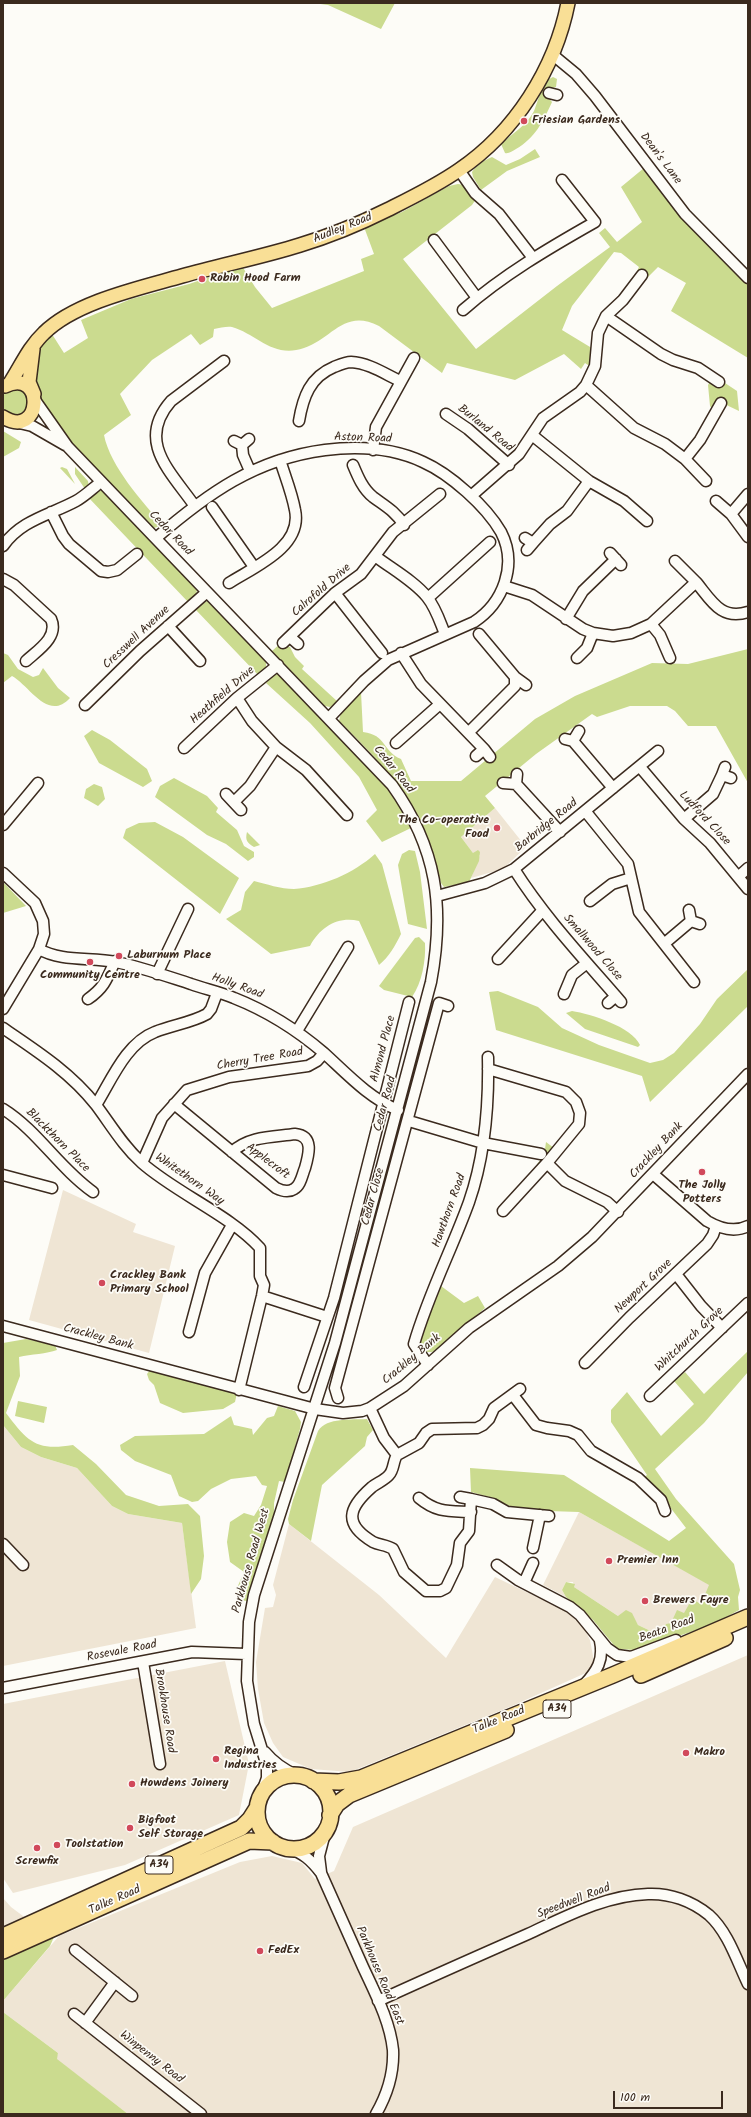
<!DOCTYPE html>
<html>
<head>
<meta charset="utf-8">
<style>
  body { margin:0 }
  #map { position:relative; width:751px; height:2117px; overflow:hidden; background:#fdfcf7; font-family:Kalam,sans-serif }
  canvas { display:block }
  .frame { position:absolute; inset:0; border:4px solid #3b2a1e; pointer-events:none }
  .scale { position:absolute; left:613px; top:2091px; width:110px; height:18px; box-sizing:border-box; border:2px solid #3b2a1e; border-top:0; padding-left:5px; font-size:12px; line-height:14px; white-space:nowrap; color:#3b2a1e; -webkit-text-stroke:3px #fdfcf7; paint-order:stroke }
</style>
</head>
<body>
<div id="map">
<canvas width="751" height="2117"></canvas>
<div class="frame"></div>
<div class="scale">100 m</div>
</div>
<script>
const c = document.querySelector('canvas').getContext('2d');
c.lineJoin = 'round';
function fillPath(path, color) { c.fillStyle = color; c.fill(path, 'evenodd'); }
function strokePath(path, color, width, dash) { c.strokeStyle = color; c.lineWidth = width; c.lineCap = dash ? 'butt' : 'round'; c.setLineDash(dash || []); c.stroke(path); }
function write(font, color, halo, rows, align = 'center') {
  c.font = font + ' Kalam,sans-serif'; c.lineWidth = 3.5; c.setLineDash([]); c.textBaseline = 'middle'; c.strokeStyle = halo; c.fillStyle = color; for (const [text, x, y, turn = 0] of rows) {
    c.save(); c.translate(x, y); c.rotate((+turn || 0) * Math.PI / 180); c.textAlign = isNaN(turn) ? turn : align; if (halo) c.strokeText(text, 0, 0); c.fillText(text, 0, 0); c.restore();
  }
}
const built = new Path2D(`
  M495,808l31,39 -23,22 -32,9 9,-23 -7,-2 -12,-16z
  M63,1190l73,34 -3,8 42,14 -26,107 -120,-33z
  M3,1425l18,22 20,10 36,11 35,38 16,8 54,9 14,105 -193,38z
  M579,1512l131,73 -9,19 -30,20h-5l-6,9 -3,1 -19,-9 -3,-5 -17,-4 -44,-29 -1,-5h-7l-4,8 4,7 -23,-12z
  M289,1524l90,71 67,63 49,-81 69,33 9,7 11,11 6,12 4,21 -2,7 -4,4 -76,34 -162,66 -39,-3 -28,-12 -10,-14 -9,-20 -6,-34 -2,-27 9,-54 8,-1 3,-12 -3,-10z
  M748,1655v459h-358l-2,-2 -2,2h-258l-72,-55 2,-6 -55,-41v-11l56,-65 181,-74 32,-6 30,7 13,16 19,-8 19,-44z
  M225,1661l24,103 -10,51 -114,50 -112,28 -10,-15v-174z
  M3,1898l8,9 16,12 -24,11z`);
const green = new Path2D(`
  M313,3h82l-14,26 -53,-24z
  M553,77l4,2 -1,8 -7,2 -3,6 6,7c-9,20 -17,36 -36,47 -4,2 -7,5 -11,4l-4,-9c11,-10 26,-19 33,-33 4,-9 8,-30 19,-34z
  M535,149l5,8 -33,14 -26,19 -8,-13 -1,-5c5,-7 12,-12 20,-15l14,8 14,-6z
  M644,168l104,114v76l-77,-47 15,-28 -28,-16 -12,12 -9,-8 2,-4 -18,-14 -7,-1 -42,54 -10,24 33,20 -1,19 -9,-6 -4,6 -17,-15 -49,26 -68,-17 -5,10 -63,-47c-35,-18 -47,13 -75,22 -31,11 -47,-14 -72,-21 -5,-1 -12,1 -18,2l-1,8 -13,8 -9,-11 -39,26 -32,34 11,21 -27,20c6,31 39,68 59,90l-9,3c-13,-13 -26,-27 -39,-40 -28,-28 -72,-65 -81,-106 -4,-18 6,-38 16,-51l14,22 24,-15 -7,-18 50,-21 58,-15 53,-18 13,21 17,21 92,-37 -3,-12 13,-5 -10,-27 38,-15 47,-26 9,-2 6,1 12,14 -4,6 -69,54 73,90 81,-63 53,-39 -11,-14 6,-5 12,14 25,-20 -21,-35z
  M712,378l7,1 18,12 2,20 -21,-10 -5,9 -3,-4 -2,-21z
  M2 402a14 14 0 1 1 28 0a14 14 0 1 1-28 0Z
  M3,431l18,11 -2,6 -16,9z
  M62,467l5,2 8,15 -15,-16z
  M75,467l13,14 1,6 -4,2 -10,-15z
  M96,490l6,1 9,7 83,86 3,5 -1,8 -7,6 -102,-107z
  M207,601l59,59v12l-6,5 -65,-68z
  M282,642l3,4 5,1 5,10 9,9 -2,3 36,33 -8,5 -5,-1 -53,-55z
  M748,649v134l-32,-57h-28l-13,-15 -8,-5h-37l-33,11 -5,-3 -56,40 -51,42 10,12 -34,29 12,16 5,-3 2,2 -1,9 -10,21 -25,5 -3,-4c-6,-20 -11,-42 -21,-60 -20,-40 -49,-71 -81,-102l2,-9 20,-20 2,40c24,3 19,19 38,27l10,22h50l74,-62 40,-23 77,-33 36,1z
  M3,653l5,2 10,14 15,8 6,-2 4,-7 15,20 12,10c-22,24 -40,-12 -58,-22l-9,7z
  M275,674l6,1c41,42 107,99 130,153l-29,14 -16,-21 11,-11 -18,-33 -49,-54 -44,-40z
  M92,730l18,10 37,29 5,12 -9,6 -44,-24 -15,-27z
  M174,778l33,18 11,12 -2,4 21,18 7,16 10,6v5l-6,4 -22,-17 -19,-9 -52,-38 5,-11z
  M94,784l8,3 3,12 -7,7 -14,-8 2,-9z
  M155,822l28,15 56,41 -19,36 -97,-76 3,-9 13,-6z
  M247,832l13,13 -6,2c-7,-4 -9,-7 -7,-15z
  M409,850l6,1 5,21 7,57 -19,-5 -10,-59 4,-11z
  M375,854l7,10 19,70c-6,12 -12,23 -22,31l-20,-44c-21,-5 -39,6 -49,25l-39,8 -45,-35 15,-9 4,-18 9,-11c12,3 27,8 40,8 28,-2 60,-16 81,-35z
  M3,882l23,24 -23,7z
  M419,937l6,6c1,17 -3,40 -13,54l-28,-7 -5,-4 36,-48z
  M748,969v37l-98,96 -8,-26 -146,-46 -7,-38 9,-1 40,16 24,21 37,17 51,18 13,-3 11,-7 26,-29 17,-25z
  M572,1011c19,3 60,16 68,34l-2,2 -53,-18 -19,-16z
  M546,1142l8,6 -13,19 -4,-3 7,-8z
  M441,1286l23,17 14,-7 7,12 -46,40 -7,4h-7l-5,-7v-6z
  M26,1339l29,6 2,5c-10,4 -26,4 -38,7l1,19 -14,37c22,29 30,38 67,32l23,19 30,31 33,11 29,-2 12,12 4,40 -3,23 -10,15 -9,-71 -54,-9 -16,-8 -35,-38 -36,-11 -20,-10 -18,-22v-82z
  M748,1351v21l-44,51 -49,46 21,30 58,65 6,26 -2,7 1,13 -27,15 -76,25 -19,-1 -24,-29 -27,-23 -4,-7 4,-8 9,2 -1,3 44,29 8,-6 6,3 6,12 19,9 3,-1 6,-9 5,-1 6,-13 7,3 8,-14 9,5 8,-19 -130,-73 -61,-2 -25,-12 -22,-6 -1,-24 94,7 105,66 17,-13 -23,-30 -21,-19 5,-4 -36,-53v-12l16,-18 34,44 33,-32 -20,-23 11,-9 19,22z
  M150,1370l87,23 -2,9 -12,7 -40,4 -23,-10 -6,-18 -5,-5 -2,-6z
  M18,1401l29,6 -3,16 -29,-7z
  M278,1406l17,5 6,11 -1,7 -15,53 -6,-1 -5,22v14l-27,84 -9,-1 -1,-12 7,-16 -14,-10 -3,-20 3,-20 14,-9 10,3 7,-11 6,-19 -5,-1 -6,-9 -25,3 -20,10 -13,12 -6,1 -13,-6 -8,-21 -36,-14 -14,-11 -1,-5 15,-9 69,-2 27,-18 3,9 18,4 1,6 14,-17 7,-2z
  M367,1419l6,11 -6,7 -2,9 -43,39 -11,56 -22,-17 -1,-5 5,-19 25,-69c9,-14 34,-11 49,-12z
  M49,1936l5,1 -4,9 -47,55v-45z
  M3,2012l55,41 -1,6 71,55h-125z`);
const minor = new Path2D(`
  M553,55l23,19 19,22 90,118 63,64
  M549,93l8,2
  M459,170l16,23 24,21 34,44
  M434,240l43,58
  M463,310c40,-35 86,-62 132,-88l-33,-42
  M606,316l55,38 12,6 25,8 21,14
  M586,385l48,43 31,16 20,15 21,22
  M35,400l33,47 324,338c45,63 53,122 39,197l-96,361 -81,252 -5,27 -2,59 7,43 13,42v12l-6,17
  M446,414l22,15 41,36
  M299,421c4,-24 11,-44 35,-54 5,-2 12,-5 17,-5 18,1 34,12 49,19
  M15,422l17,4 33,19
  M532,435l57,46 35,20 23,20
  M234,441l8,4 7,-6
  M242,445l1,10 7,16
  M373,450l3,-23 38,-69
  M685,459l15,-19 21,-37
  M353,465c5,12 10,24 20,32 12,9 22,14 31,28
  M748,494l-17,20 17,23
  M471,496l48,-42 24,-36 37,-26 6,-7 9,-19 3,-33 8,-17 17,-16 19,-25
  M716,501l15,13
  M194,505c-24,-34 -58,-64 -23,-104l53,-40
  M212,507l42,60
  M51,512l12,24 6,8 32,27 7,1 9,-2 20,-16
  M156,538c51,-44 99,-79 169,-88 32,-4 68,-2 98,12 27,12 63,44 78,70 17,33 2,71 -27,90l-86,38 -24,21 -35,37
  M525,538l8,5 -6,7
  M533,543l17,-19 17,-13 22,-30
  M3,546c18,-26 47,-31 73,-45 9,-5 17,-13 25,-19
  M610,553l11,12
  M375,556c17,13 39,25 52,41 9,11 13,25 18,37
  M675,561l21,21
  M3,579l11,6 37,34c8,18 -13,31 -25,42
  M229,583c25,-16 74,-36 66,-73 -3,-17 -10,-34 -15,-50
  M504,586l28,9 51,34 10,4 20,3 18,-3 20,-9 45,-42c15,18 25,39 52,30
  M335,593l47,60
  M428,598l62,-56
  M566,619l17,-28 33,-32
  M651,624l9,11 10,23
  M168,626l32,35
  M479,634l36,43 11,8
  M290,637l8,7
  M283,643l52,-50 26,-19 32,-42 47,-38
  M401,653l20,31 63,65
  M577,658l10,-10 6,-15
  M237,698l15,23 24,26 30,23 41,45
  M85,705l55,-54 67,-59
  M469,732l46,-46v-9
  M565,739l8,2 6,-10
  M573,741l40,47
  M396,743l44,-39
  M184,748l53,-50 41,-33
  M476,756l8,-7 6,8
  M640,767l44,52 26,24 38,46
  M725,767l-3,8 9,3
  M503,783l13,1 1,-10
  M516,784l44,48
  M226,794l15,16
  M234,802l16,-16 26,-39
  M586,812l42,52 11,48 55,70
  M684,819l29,-25 9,-19
  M3,825l35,-42
  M514,869c31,49 70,90 107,133
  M3,873l32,30 8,18 1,13 -5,15 -36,60
  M738,877l10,-9
  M437,896l48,-13 29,-14 144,-118
  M590,901l22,-17 19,-6
  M689,910l2,11 9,3
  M665,943l26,-22
  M39,949c22,13 52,8 77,13 25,5 50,14 75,22 14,5 29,8 43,14 33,13 63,32 90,55 23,21 45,45 74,57
  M498,959l45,-49
  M157,974l31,-65
  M564,994l8,-19 15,-12
  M88,999c16,-11 19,-20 27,-38
  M608,1003l8,-7
  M3,1028c34,23 68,45 93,77 15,20 27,41 46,58 34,30 88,52 118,85v28l4,9 -2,11 -23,94
  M297,1031l51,-84
  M488,1069l78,23 10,10 4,11 -1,11 -32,39 -44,48
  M174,1104l102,84c6,3 12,5 18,1 7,-4 8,-14 11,-21 4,-14 9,-32 -10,-34 -22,3 -46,2 -63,18
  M96,1105c15,-24 30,-62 59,-73 17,-7 36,-9 52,-18l4,-5 6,-16
  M3,1109c35,22 56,59 90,83
  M409,1121l74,22 58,11
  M142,1163l20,-45 25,-28 42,-13 79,-11 9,-5 7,-8
  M547,1163l18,18 42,21 11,10
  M653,1174l54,47c12,7 27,12 41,5
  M3,1175l49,13
  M676,1274l25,32 21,22
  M262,1296l65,21
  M3,1326l312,83 28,4 19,-2 8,-3 34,-22 65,-58 89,-62 34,-29 156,-163
  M189,1332l16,-59 27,-48
  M585,1363l44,-45 78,-74 6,-9 3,-9
  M428,1365l-14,-21c14,-49 38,-95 55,-142 16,-46 20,-98 19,-145
  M304,1387l30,-89 75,-296
  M513,1395l23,30 11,3 22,3 9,4 13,16 47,27 23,22 4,11
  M650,1396l98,-93
  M338,1398l-3,-10 104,-385 9,3
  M370,1408l14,30 13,17c-4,6 -3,15 -8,20 -4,5 -12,8 -17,12 -24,21 -29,37 1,55 6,3 14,3 20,7l11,23 22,19h14l6,-3 11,-23 3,-22 9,-12 2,-32 22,5 14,8 42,4
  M397,1455l22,-12 7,-10 6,-4 45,-1 6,-3 6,-6 5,-11 26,-19
  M460,1497l11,2
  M419,1498c18,15 30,13 52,14
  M3,1544l20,21
  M533,1548l7,-33
  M497,1565l21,15 52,27 10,8 27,33 10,7 14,2 45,-17
  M524,1583l9,-20
  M143,1662l17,102
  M584,1685c13,-14 20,-25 16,-44
  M3,1688l189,-36 54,2
  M265,1752c9,11 18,17 31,23
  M288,1848c15,5 23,12 33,25 14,31 28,63 42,94 12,26 27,54 30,83 1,23 -6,45 -17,64
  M321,1872l-2,-16 7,-27
  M75,1950l57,46
  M378,2001c50,-23 100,-45 150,-67 37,-17 78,-39 120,-40 22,-1 44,7 61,21 19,17 28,46 39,69
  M74,2014l127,100
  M85,2023l30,-41`);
const major = new Path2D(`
  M33,349l-4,33 5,12
  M10,383c11,-17 19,-36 34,-50 31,-31 96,-45 138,-57 39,-11 80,-19 118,-31 30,-9 59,-21 87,-35 24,-12 49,-24 72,-40 56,-38 96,-101 109,-167
  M3,417c39,24 43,-50 2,-31`);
const highway = new Path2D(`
  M641,1675l84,-37
  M257 1812a37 37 0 1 1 74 0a37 37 0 1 1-74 0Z
  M313,1781l26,1 22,-4 252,-103 135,-58
  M330,1815l7,-11 12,-9 157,-65
  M3,1936l238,-108 9,-9 7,-11
  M3,1951l246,-110 24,1`);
const markers = [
  [524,121,4,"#d1495b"],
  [202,279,4,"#d1495b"],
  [497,828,4,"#d1495b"],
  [119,956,4,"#d1495b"],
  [90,962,4,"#d1495b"],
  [702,1172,4,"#d1495b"],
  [102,1283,4,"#d1495b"],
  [609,1561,4,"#d1495b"],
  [645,1601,4,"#d1495b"],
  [686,1753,4,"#d1495b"],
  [216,1759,4,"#d1495b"],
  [132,1784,4,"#d1495b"],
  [130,1828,4,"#d1495b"],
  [57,1845,4,"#d1495b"],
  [37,1848,4,"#d1495b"],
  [260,1951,4,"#d1495b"]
];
const shields = [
  [557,1709,28],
  [159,1865,28]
];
const shieldNames = [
  ["A34",557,1709],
  ["A34",159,1865]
];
const poiNames = [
  ["Friesian Gardens",532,121],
  ["Robin Hood Farm",210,279],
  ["The Co-operative",489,821,"right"],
  ["Food",489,835,"right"],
  ["Laburnum Place",127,956],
  ["Community Centre",90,976,"center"],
  ["The Jolly",702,1186,"center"],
  ["Potters",702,1200,"center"],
  ["Crackley Bank",110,1276],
  ["Primary School",110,1290],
  ["Premier Inn",617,1561],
  ["Brewers Fayre",653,1601],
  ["Regina",224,1752],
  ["Industries",224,1766],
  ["Makro",694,1753],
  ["Howdens Joinery",140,1784],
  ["Bigfoot",138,1821],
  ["Self Storage",138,1835],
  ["Toolstation",65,1845],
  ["Screwfix",37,1862,"center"],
  ["FedEx",268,1951]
];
const streetNames = [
  ["Dean's Lane",660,159,53],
  ["Audley Road",343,229,-22],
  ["Burland Road",485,429,39],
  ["Aston Road",363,439,2],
  ["Cedar Road",170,534,46],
  ["Calrofold Drive",322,591,-41],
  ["Cresswell Avenue",137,638,-43],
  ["Heathfield Drive",223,696,-41],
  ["Cedar Road",393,770,51],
  ["Ludford Close",704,819,47],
  ["Barbridge Road",547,826,-39],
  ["Smallwood Close",592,948,49],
  ["Holly Road",237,987,20],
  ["Almond Place",384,1049,-75],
  ["Cherry Tree Road",260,1060,-10],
  ["Cedar Road",386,1104,-75],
  ["Blackthorn Place",57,1141,45],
  ["Crackley Bank",657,1151,-47],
  ["Applecroft",267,1162,37],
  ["Whitethorn Way",189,1180,35],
  ["Cedar Close",374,1197,-75],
  ["Hawthorn Road",450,1211,-70],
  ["Newport Grove",644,1287,-43],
  ["Crackley Bank",98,1338,15],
  ["Whitchurch Grove",690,1340,-43],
  ["Crackley Bank",412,1360,-40],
  ["Parkhouse Road West",252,1561,-74],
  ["Beata Road",667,1630,-20],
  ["Rosevale Road",122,1652,-11],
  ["Brookhouse Road",164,1711,81],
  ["Talke Road",499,1721,-22],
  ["Talke Road",115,1901,-24],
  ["Speedwell Road",574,1902,-21],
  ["Parkhouse Road East",379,1976,67],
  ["Winpenny Road",151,2058,38]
];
fillPath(built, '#efe5d4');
fillPath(green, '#cbdb8f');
strokePath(minor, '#3b2a1e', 13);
strokePath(major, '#3b2a1e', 16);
strokePath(highway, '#3b2a1e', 18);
strokePath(minor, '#fdfcf7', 10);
strokePath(major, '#f9df96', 13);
strokePath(highway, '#f9df96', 15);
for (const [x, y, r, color] of markers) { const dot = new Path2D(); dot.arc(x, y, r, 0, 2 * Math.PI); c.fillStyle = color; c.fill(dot); strokePath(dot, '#fdfcf7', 1.5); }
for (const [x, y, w] of shields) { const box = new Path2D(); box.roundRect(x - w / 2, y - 9, w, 18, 3); c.fillStyle = '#fdfcf7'; c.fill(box); strokePath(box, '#3b2a1e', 1); }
write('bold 11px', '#3b2a1e', null, shieldNames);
write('bold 12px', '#3b2a1e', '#fdfcf7', poiNames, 'left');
write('12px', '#3b2a1e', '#fdfcf7', streetNames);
</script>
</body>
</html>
